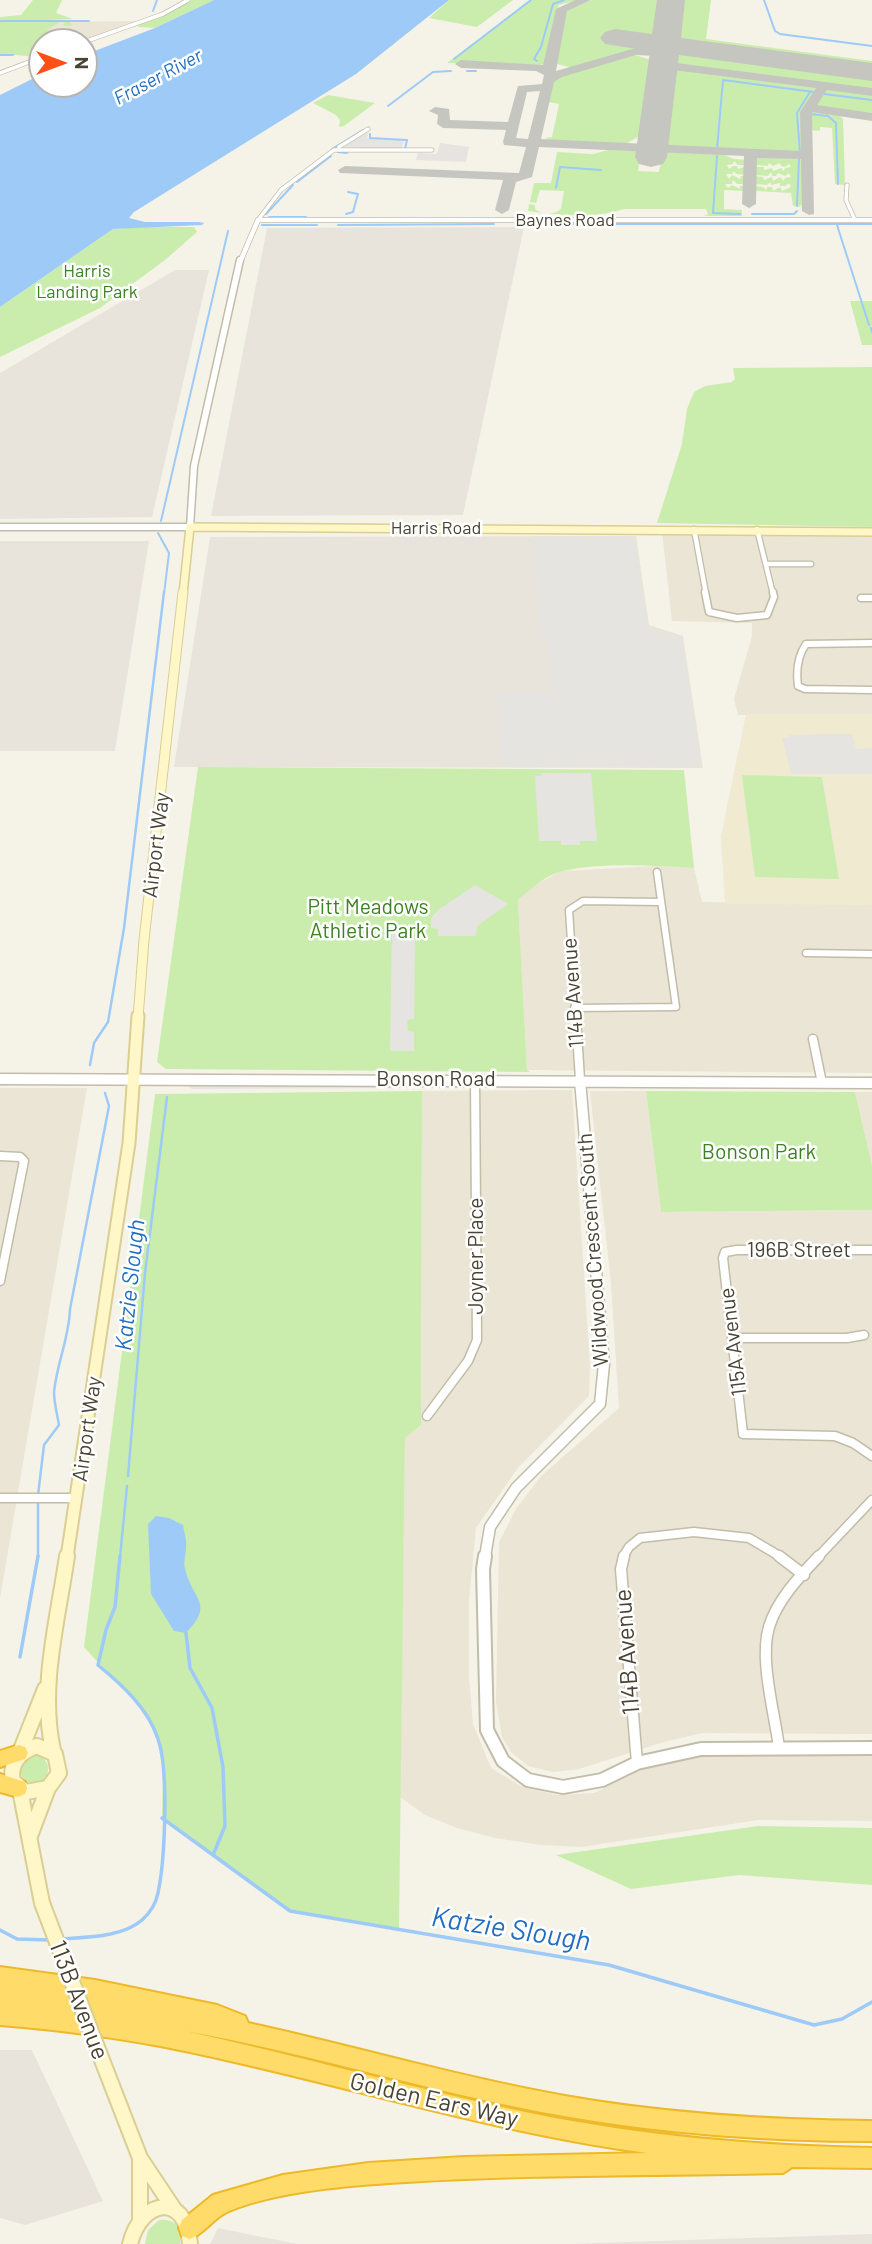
<!DOCTYPE html>
<html>
<head>
<meta charset="utf-8">
<style>
  body { margin:0 }
  #map { position:relative; width:872px; height:2244px; overflow:hidden; background:#f5f3e8; font-family:Barlow,sans-serif }
  canvas { display:block }
  .north { position:absolute; left:28px; top:28px; width:70px; height:70px; box-sizing:border-box; background:#fff; border:2px solid #b7b4ae; border-radius:50%; rotate:90deg; font-size:19px; font-weight:700; line-height:28px; text-align:center; color:#4a4435 }
  .north::after { content:''; display:block; margin:auto; width:24px; height:32px; background:#ff5015; clip-path:polygon(50% 0,100% 100%,50% 72%,0 100%) }
</style>
</head>
<body>
<div id="map">
<canvas width="872" height="2244"></canvas>
<div class="north">N</div>
</div>
<script>
const c = document.querySelector('canvas').getContext('2d');
c.lineJoin = 'round';
function fillPath(path, color) { c.fillStyle = color; c.fill(path, 'evenodd'); }
function strokePath(path, color, width, dash) { c.strokeStyle = color; c.lineWidth = width; c.lineCap = dash ? 'butt' : 'round'; c.setLineDash(dash || []); c.stroke(path); }
function write(font, color, halo, rows, align = 'center') {
  c.font = font + ' Barlow,sans-serif'; c.lineWidth = 5; c.setLineDash([]); c.textBaseline = 'middle'; c.strokeStyle = halo; c.fillStyle = color; for (const [text, x, y, turn = 0] of rows) {
    c.save(); c.translate(x, y); c.rotate((+turn || 0) * Math.PI / 180); c.textAlign = isNaN(turn) ? turn : align; if (halo) c.strokeText(text, 0, 0); c.fillText(text, 0, 0); c.restore();
  }
}
const residential = new Path2D(`
  M141,21l-59,21h-40v14l-6,2 -15,-3 15,-33z
  M662,531l210,4v179l-134,1 -4,-16 18,-63v-13l-80,-2z
  M659,866l35,2 8,34 170,3v168l-345,-3 -9,-170 17,-15 26,-14z
  M0,1088h87l-87,510z
  M572,1090l18,275 -1,31 -72,73 -41,59 -7,72v76l4,48 18,44 30,18 36,9 37,-2 49,-24 49,-12 180,-2v66l-114,-1 -176,27 -41,-2 -46,-7 -38,-10 -32,-13 -25,-18 5,-359 16,-13 1,-334z
  M590,1091h56l15,121 211,-2v524l-170,-1 -38,9 -85,27 -26,3 -25,-6 -17,-14 -9,-15 -6,-35 3,-160 17,-33 25,-33 78,-68 -8,-124z
  M855,1092h17v73z`);
const industrial = new Path2D(`
  M524,227l-61,288 -252,1 56,-288z
  M175,270h34l-57,247 -152,2v-146z
  M636,536l13,89 34,11 20,132 -529,-1 36,-230z
  M0,541h149l-34,210h-115z
  M0,2050h32l71,151 -78,24 -25,-7z
  M218,2228l79,16h-87z
  M872,2234v10h-301l24,-1z`);
const education = new Path2D(`
  M746,714h126v191l-147,-1 -4,-68z`);
const green = new Path2D(`
  M33,0h29l-6,13 17,6 -25,1 22,2 2,4h-9l2,-3 -5,-1 -13,8 5,3 -2,4 -10,1 -6,5 8,2v8l-12,3 -30,-2v-37l21,-2z
  M192,0h22l-59,28 -17,-1v-2z
  M449,0h64l-36,27 -48,-9z
  M530,0h47l-18,5 -15,59 -8,2 -89,-3z
  M592,0h70l-6,41 -39,-5 -4,4 20,3 4,7 -65,18 -18,-5 13,-53z
  M681,0h30l-5,39 166,22v8l-192,-25 -4,-2z
  M680,49l192,26v16l-190,-25 -9,-4 1,-12z
  M635,55l19,6 -11,73 -21,12 -67,-3 -10,-5 7,-1 7,-33 -11,-2 5,-21 9,-5z
  M680,68l137,18 1,3 -14,22 -2,43 -49,-2 -3,-4v4l-78,-3 -9,-5 9,-75z
  M828,88l44,6v21l-59,-10z
  M328,95l47,8 -31,23 -5,1 1,-7 -4,-5 -23,-12z
  M809,111l31,5 3,3 2,66 -10,-1 -3,-56 -12,-1v4l-11,-1z
  M608,150l33,1 -3,20 21,1 3,-20 62,3 10,4 14,1 -1,5h-9l-4,-4 -1,3 -6,1 2,4 4,-3h4l1,3 9,-3v9l-10,-1 -4,-3v3h-7l3,5 3,-4 8,4 1,-3h6l-1,8h-9l-4,-4 -1,4h-7l3,4 4,-3 8,4v-3h6v5l-22,-1v19l18,1v6h-40l6,-1 -2,-6h-82c-28,10 -67,6 -96,2l1,-7 6,1v4c8,6 19,6 26,0l3,-18 -24,-1 -4,13 -6,-1 4,-19h17l6,-31 36,2z
  M756,157l46,2v46h-3l3,2 -9,-1 -2,-13 -37,-2 1,-5 8,1 3,3 1,-3h5l1,4 7,-4 2,4 9,-4 -2,-4 -4,3h-5v-3l-9,2v-3l-4,3 -13,-1 1,-8 8,1 1,3 8,-3 1,4 7,-4 4,4 1,-3 6,-1 -2,-4 -4,3 -7,-3 -2,3h-4l-1,-4 -3,4 -13,-1 1,-8h8v3l8,-2 1,3 8,-3 3,3 1,-3 6,-1 -2,-3 -4,3 -4,-1 -1,-3 -7,3 -4,-3 -1,3 -12,-1z
  M138,227h56l3,5 -32,28 -65,48 -100,49v-50l113,-78z
  M850,301h22v44h-10z
  M872,367v160l-215,-4 25,-79 5,-35 7,-17 11,-6 27,-4 3,-3 -2,-11z
  M198,767l486,3 10,98c-41,-2 -90,-6 -131,3 -16,3 -32,18 -45,29l9,170 3,2 -364,-3 -9,-7z
  M742,775l80,2 17,102 -84,-2z
  M422,1091l-1,334 -16,13 -6,491 -109,-18 -128,-93c0,-20 3,-60 -2,-77 -12,-39 -51,-64 -76,-94l71,-553z
  M646,1091l209,1 17,73v45l-211,2z
  M20 1769a14 14 0 1 1 28 0a14 14 0 1 1-28 0Z
  M758,1826l114,2v57l-133,-10 -108,14 -75,-34z
  M159,2220c16,-2 24,8 21,24h-35l3,-14z`);
const parking = new Path2D(`
  M365,133h4l-2,5 38,2 -5,10 -57,-3z
  M440,143l29,4 -3,15 -50,-2 2,-7 19,1z
  M534,536h100l12,89 6,8 14,5h15l18,124h-9v5l-184,-1v-6h-7l-2,-67 55,-1 -4,-53 -8,-7z
  M852,734l4,15 16,-1v26h-81l-9,-36h7v-3z
  M541,773h50l6,68h-17v4h-19v-4h-22l-4,-65h6z
  M475,885l33,19 -31,22 -1,10h-38v-7l-7,-1v-10l7,-8z
  M392,930l16,1v8h7l-1,80 -7,1 1,11 6,1v19h-24z
  M185,1084h213l5,4 -211,1z`);
const water = new Path2D(`
  M214,0h235l-93,74 -222,138 -5,6 16,4h54l5,1 -2,2 -89,4 -113,78v-212l42,-21v10h42v-29l71,-27z
  M156,1516l13,2 14,7c1,7 4,15 3,22 0,8 -3,15 -1,22 8,32 30,34 1,64l-12,-2 -23,-37 -3,-70z`);
const streamFar2 = new Path2D(`
  M764,0l11,31 5,3 92,12
  M153,11l4,-11
  M0,21h89
  M0,55h13
  M454,59l77,-59
  M537,61l-3,-2 7,-12 12,-43 11,-4
  M467,71h9
  M824,94l48,6
  M388,106l45,-34 18,-1
  M810,114l18,2 8,7 2,61
  M370,134v4l37,2 -2,9
  M332,149l31,-19
  M717,149l6,-69 91,12
  M338,152l9,1
  M800,153l-3,-40 13,-21
  M717,156l-4,57 27,1
  M297,182l34,-26
  M556,188l4,-21 41,3
  M797,206l2,-47
  M266,214l27,-29
  M346,214l7,-2 5,-18 -10,-2
  M752,214h42l3,-3
  M269,217h37
  M515,224h16
  M538,224h334
  M262,225h55
  M338,225l156,-1
  M837,225l32,100
  M871,328l1,4
  M161,521l67,-290
  M158,533l11,20 -5,41`);
const streamFar1 = new Path2D(`
  M90,1065l4,-22 14,-21 16,-94 40,-336
  M128,1476l17,-203 22,-176
  M38,1495l6,-50 15,-20c-2,-11 -5,-23 -5,-33 3,-30 15,-53 16,-83l39,-203 -4,-13
  M38,1501v56
  M120,1557l7,-71`);
const stream = new Path2D(`
  M186,1633l4,35 22,40 11,59 2,59 -12,29
  M20,1657l18,-101
  M162,1818l128,93 319,54 205,60 28,-6 30,-17
  M0,1930l17,9 33,1
  M60,1939c26,-2 61,-1 82,-19 8,-7 14,-17 16,-27 7,-33 11,-123 0,-154 -10,-31 -36,-54 -60,-74l8,-35 9,-23 5,-51`);
const taxiway = new Path2D(`
  M575,0h16l-24,11 -11,60 97,-28h30l4,1v6l-22,1 5,9 6,3 196,25v8l-45,-6 -10,15 55,8v8l-60,-9 2,102 -5,1 -7,-4 -1,-52 -44,-1 -1,46 -7,4 -7,-4 2,-48 -205,-9 -7,30 -16,5 -7,28 -7,4 -7,-4 8,-30 -163,-7 -2,-3 7,-4 174,7 7,-26 -22,-2 -1,-3 3,-12 -63,-2 -6,-4 1,-9 -9,-4 6,-4 14,2 1,11 58,2 10,-36 24,-2 2,-9 -8,-4 -75,-3 -6,-4 6,-4 82,5 13,-56zM636,55l20,1 5,9 12,5 143,18 -16,24 1,39 -260,-12 13,-57 8,-5zM540,91l-12,48 -12,-1 11,-46z`);
const runway = new Path2D(`
  M657,0h28l-4,38 191,25v18l-193,-26 -12,102 -4,7 -12,3 -12,-3 -4,-7 15,-106 -45,-7 -5,-6 5,-6 10,-3 37,5z`);
const minorFar4 = new Path2D(`
  M84,42l79,-28 25,-14
  M0,73l42,-16
  M339,147l29,-18
  M847,185l-1,15 9,20
  M258,220l23,-30 53,-40h98`);
const minorFar3 = new Path2D(`
  M694,529l12,65
  M757,529l16,65
  M766,564h45`);
const minorFar2 = new Path2D(`
  M705,592l4,20 28,6 30,-3 7,-18 -1,-5
  M861,598h11
  M872,643l-66,1c-9,13 -10,27 -8,42l7,3 67,1
  M806,953l66,1
  M574,1008l102,-1 -19,-135
  M576,1018l-7,-108 14,-9 78,1`);
const minorFar1 = new Path2D(`
  M576,1016l4,64
  M813,1039l9,44
  M0,1156l20,1 4,4 -24,120
  M872,1250h-135l-12,2 -2,6 20,176 92,2 18,7 19,13
  M733,1338h114l17,-3
  M427,1416l41,-55 9,-21 -2,-260
  M0,1498h77
  M623,1557l6,-10 11,-9 54,-6 55,6 32,19
  M818,1557l54,-57`);
const minor = new Path2D(`
  M624,1556l-3,13 16,194
  M779,1556l25,19
  M779,1748c-4,-34 -20,-88 -10,-121 8,-27 31,-51 50,-71`);
const tertiaryFar3 = new Path2D(`
  M240,262l18,-42h614`);
const tertiaryFar2 = new Path2D(`
  M0,527h190l4,-61 46,-206`);
const tertiaryFar1 = new Path2D(`
  M0,1079l872,4
  M485,1557l5,-30 26,-39 84,-84 4,-40 -24,-284`);
const tertiary = new Path2D(`
  M485,1556l-2,13 4,161 16,31 25,19 35,7 39,-7 35,-17 64,-14 171,-1`);
const secondaryFar3 = new Path2D(`
  M183,594l7,-67 682,5`);
const secondaryFar2 = new Path2D(`
  M138,1018l6,-78 39,-348`);
const secondaryFar1 = new Path2D(`
  M67,1557l62,-414 9,-127`);
const secondary = new Path2D(`
  M37,1746l18,8 4,19 -11,15 -22,4 -13,-11c-4,-18 8,-30 24,-35z
  M53,1750c-14,-63 5,-131 14,-194
  M20,1752l25,-63
  M20,1790l22,113
  M30,1836l18,-48
  M95,2042l45,116 34,51
  M140,2158v60
  M130,2244c11,-45 56,-53 60,0`);
const motorway = new Path2D(`
  M19,1745l6,2 3,6 -3,6 -25,8v-16z
  M0,1774l25,8 2,6 -2,6 -7,3 -18,-5z
  M0,1967l95,13 122,25 28,11 3,7c106,23 210,54 317,73 101,18 204,24 307,25v20c-103,0 -206,-7 -308,-25 -127,-22 -251,-62 -379,-85 116,25 229,58 345,82 113,23 227,33 342,35v20l-80,-1 -9,6c-126,3 -251,1 -377,9 -53,3 -129,9 -177,29 -15,6 -24,22 -39,28l-8,-3 -3,-8 3,-8 31,-25 70,-20 85,-12 96,-6 183,-4c-157,-21 -308,-70 -462,-102 -62,-13 -123,-21 -185,-26v-38h3h-3z`);
const secondaryBridge = new Path2D(`
  M42,1903l53,139`);
const farStreetnames = [
  ["Baynes Road",565,220],
  ["Harris Road",436,528]
];
const farParknames = [
  ["Harris",87,271],
  ["Landing Park",87,292]
];
const farWaternames = [
  ["Fraser River",158,77,-28]
];
const streetNames = [
  ["Airport Way",156,845,-83],
  ["114B Avenue",573,993,-94],
  ["Bonson Road",436,1079],
  ["Wildwood Crescent South",593,1250,-94],
  ["196B Street",799,1250],
  ["Joyner Place",476,1256,-90],
  ["115A Avenue",733,1342,-97],
  ["Airport Way",87,1429,-82]
];
const parkNames = [
  ["Pitt Meadows",368,907],
  ["Athletic Park",368,931],
  ["Bonson Park",759,1152]
];
const waterNames = [
  ["Katzie Slough",130,1285,-84]
];
const nearStreetnames = [
  ["114B Avenue",627,1652,-94],
  ["113B Avenue",79,2000,69],
  ["Golden Ears Way",434,2100,13]
];
const nearWaternames = [
  ["Katzie Slough",511,1929,9]
];
fillPath(residential, '#eae5d5');
fillPath(industrial, '#e8e4dc');
fillPath(education, '#f0ead0');
fillPath(green, '#caedad');
fillPath(parking, '#e6e4e0');
fillPath(water, '#9ecaf8');
strokePath(streamFar2, '#9ecaf8', 2);
strokePath(streamFar1, '#9ecaf8', 2.5);
strokePath(stream, '#9ecaf8', 3.5);
fillPath(taxiway, '#c6c6c0');
fillPath(runway, '#c6c6c0');
strokePath(minorFar4, '#c2bca9', 5);
strokePath(minorFar3, '#c2bca9', 7);
strokePath(minorFar2, '#c2bca9', 9);
strokePath(minorFar1, '#c2bca9', 11);
strokePath(minor, '#c2bca9', 13);
strokePath(tertiaryFar3, '#c2bca9', 6);
strokePath(tertiaryFar2, '#c2bca9', 9);
strokePath(tertiaryFar1, '#c2bca9', 13);
strokePath(tertiary, '#c2bca9', 16);
strokePath(secondaryFar3, '#dace93', 10);
strokePath(secondaryFar2, '#dace93', 11);
strokePath(secondaryFar1, '#dace93', 15);
strokePath(secondary, '#dace93', 18);
strokePath(motorway, '#edb92a', 4);
strokePath(minorFar4, '#fff', 3.5);
strokePath(minorFar3, '#fff', 4.5);
strokePath(minorFar2, '#fff', 6);
strokePath(minorFar1, '#fff', 8);
strokePath(minor, '#fff', 10);
strokePath(tertiaryFar3, '#fff', 4.5);
strokePath(tertiaryFar2, '#fff', 6);
strokePath(tertiaryFar1, '#fff', 10);
strokePath(tertiary, '#fff', 12);
strokePath(secondaryFar3, '#fff7c8', 7);
strokePath(secondaryFar2, '#fff7c8', 9);
strokePath(secondaryFar1, '#fff7c8', 11);
strokePath(secondary, '#fff7c8', 14);
fillPath(motorway, '#ffdc69');
strokePath(secondaryBridge, '#dace93', 18, []);
strokePath(secondaryBridge, '#fff7c8', 14);
write('18px', '#4a4435', '#fff', farStreetnames);
write('18px', '#3d8222', '#fff', farParknames);
write('italic 19px', '#236ec1', '#fff', farWaternames);
write('21px', '#4a4435', '#fff', streetNames);
write('21px', '#3d8222', '#fff', parkNames);
write('italic 23px', '#236ec1', '#fff', waterNames);
write('24px', '#4a4435', '#fff', nearStreetnames);
write('italic 28px', '#236ec1', '#fff', nearWaternames);
</script>
</body>
</html>
